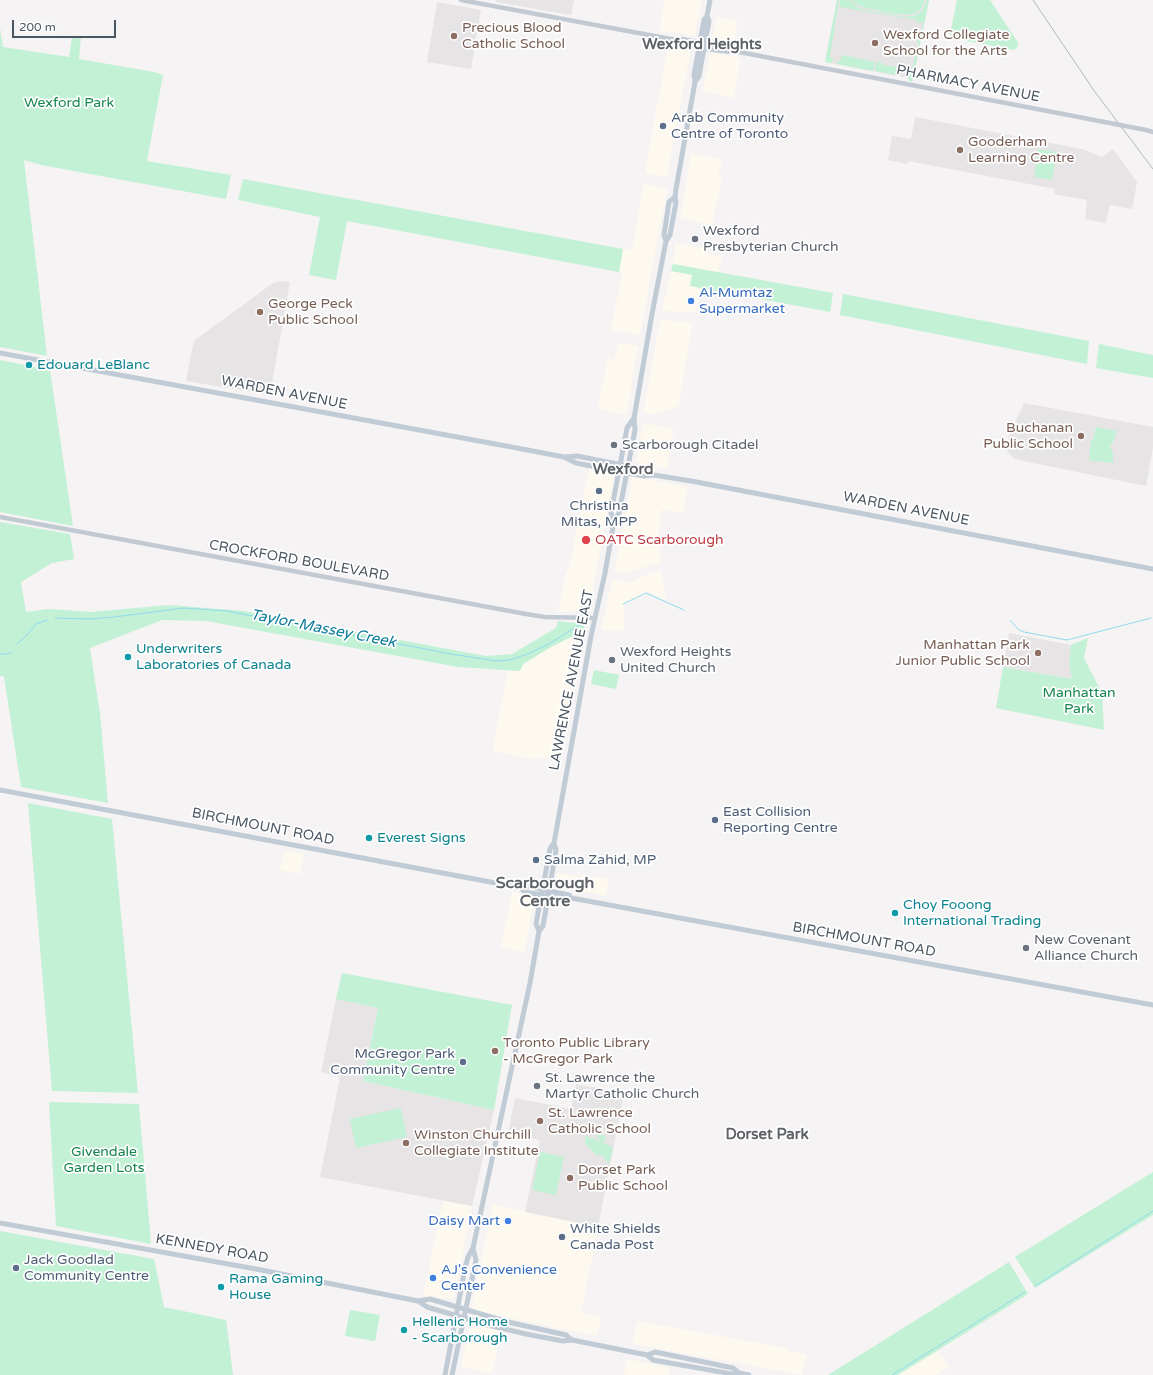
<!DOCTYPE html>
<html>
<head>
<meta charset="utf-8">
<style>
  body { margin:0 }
  #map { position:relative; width:1153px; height:1375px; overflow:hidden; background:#f5f3f3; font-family:"Varela Round",sans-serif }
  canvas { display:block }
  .scale { position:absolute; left:12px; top:20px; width:104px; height:18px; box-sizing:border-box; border:2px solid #4a5661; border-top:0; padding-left:5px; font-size:12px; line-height:14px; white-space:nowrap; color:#4a5661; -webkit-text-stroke:3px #fff; paint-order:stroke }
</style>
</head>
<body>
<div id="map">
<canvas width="1153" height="1375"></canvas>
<div class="scale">200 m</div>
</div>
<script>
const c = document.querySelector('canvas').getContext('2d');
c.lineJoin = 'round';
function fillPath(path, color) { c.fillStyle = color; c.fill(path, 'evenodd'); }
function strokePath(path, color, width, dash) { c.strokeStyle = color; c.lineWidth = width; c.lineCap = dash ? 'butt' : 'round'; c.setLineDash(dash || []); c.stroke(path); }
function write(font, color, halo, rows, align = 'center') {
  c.font = font + ' "Varela Round",sans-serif'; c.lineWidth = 3.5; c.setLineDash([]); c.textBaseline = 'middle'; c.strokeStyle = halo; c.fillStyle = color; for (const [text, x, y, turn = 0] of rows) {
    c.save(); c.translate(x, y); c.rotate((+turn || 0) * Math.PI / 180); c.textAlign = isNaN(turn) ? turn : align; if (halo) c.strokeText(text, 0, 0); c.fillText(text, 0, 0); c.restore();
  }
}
const commercial = new Path2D(`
  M664,0h38l-7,36 -36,-6z
  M717,17l21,4 -4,22 -22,-4z
  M668,44l23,5 -24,128 -22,-4z
  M710,53l31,5 -7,40 -31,-7z
  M691,154l31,5 -4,19 4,1 -10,46 -32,-7z
  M644,183l23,6 -27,146 -29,-5 11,-58h-3l4,-23h9z
  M675,243l33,6v5l14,3 -4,15 -45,-8z
  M671,271l21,4 -2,11 12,2 -7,24 -33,-1z
  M660,320l33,2 -8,47 -6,37 -23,8h-13z
  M619,343l19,3 -11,69 -29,-6 9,-50 7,1z
  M643,423l31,6 -7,40 -30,-7 -1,-1z
  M589,468l26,5 -26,138 -31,1 8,-39 3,-4z
  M632,477l56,10 -5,25 -22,-2 -2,27 2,25 -11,3 -22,8 -13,-2z
  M661,570l5,31 -18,-9 -24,13v26h-10l-13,-2 11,-49 19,2 19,-9z
  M585,630l-23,126 -32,3 -38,-8 16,-80h12l3,-6 28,-18z
  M284,851l20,3 -4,20 -20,-4z
  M557,873l24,4 1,-3 27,5 -3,17 -46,-9 -4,-4z
  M512,892l23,5 -11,55 -23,-5z
  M443,1201l29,5 -18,93 -31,-3z
  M493,1204l105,23 -17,86 20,4 -4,19 -126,-26z
  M637,1321l150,27v2l19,5 -4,20 -169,-31z
  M472,1324l29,7 -9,43 -31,-7 8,-40z
  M938,1351l11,16 -13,8h-38z
  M627,1359l43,9 -1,7h-45z`);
const education = new Path2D(`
  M496,0h78l-3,15 -75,-13z
  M837,0h92l-16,79 -88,-17z
  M437,2l44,8 -10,59 -44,-7z
  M915,117l167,32 20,8 11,-8 24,33 -5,27 -22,-4 -4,18 -21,-4 2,-19 -33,-6 1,-5 -147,-28 -1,3 -19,-4 4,-24 19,3z
  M281,281l9,1 -20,113 -84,-14 7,-36 2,-5 78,-57z
  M1024,403l129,24v20l-7,39 -132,-27 -9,-10v-4z
  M1009,633l62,12 -2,17 3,17 -69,-12z
  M336,999l42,9 -15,73 131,29 -22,96 -152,-29 20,-100 -19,-5z
  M576,1084l48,9 -26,134 -73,-15 15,-72 -32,-7 7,-35 56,11z`);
const green = new Path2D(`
  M837,0h2l-9,57 3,1 -1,5 -7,-1z
  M840,0h10l10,9 46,8c11,0 18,-6 21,-17h2l-16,79 -4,-1 4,1 -1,3 -3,-1 -1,-3 1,-7 3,-1 2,-10 1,-2 4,-16 -3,-1 1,-6 4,-2 2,-11 -1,-1 -1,2 -4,-1 1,-2 -78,-13z
  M852,0h73c-2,6 -5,12 -12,14 -8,3 -44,-5 -53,-8 -3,-1 -5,-4 -8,-6z
  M957,0h33l27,41 1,3 -1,4 -4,2 -61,-12 -2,-4z
  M0,28l3,19 66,10 3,-21 9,1 -2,22 75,13 9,3 -16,86 84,14 -5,24 -185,-34 -17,-5 23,196 -47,-9z
  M842,55l33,7 -2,9 -37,-7 5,-5z
  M879,62l3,1 1,2 15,2v2l3,1v2l-5,3 -21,-4 1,-7z
  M1038,149l19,3 -5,28 -18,-3z
  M243,179l380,70 -4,23 -272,-51 -11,59 -27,-5 11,-58 -82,-17z
  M673,264l160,29 -3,19 -140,-26 2,-11 -21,-4z
  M843,294l246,47 -2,23 -247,-49z
  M1099,344l54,11v23l-57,-10z
  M0,360l50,10 23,156 -73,-14z
  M1096,427l21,4 -4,12 -4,4 4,4v12l-24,-3 2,-20h2z
  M0,522l70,12 4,25 -22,4 -31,19 5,30 23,-3 42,3 77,-7 76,6 242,45 26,-2 44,-26 2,-7 25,3 2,6 -34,17 -28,17 -3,7 -62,-4 -252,-46 -44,-1 -72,28 10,66 8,89 -87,-16 -17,-110 -4,-1z
  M1088,638l-4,20 18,35 2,37 -108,-22 7,-41 69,12 -3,-17 2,-17z
  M594,670l25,5 -3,14 -25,-5z
  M28,803l84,16 26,274 -86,-2z
  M342,973l170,32 -18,105 -131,-29 15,-73 -42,-9z
  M49,1102l90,2 12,140 -95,-18z
  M401,1108l6,29 -51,11 -6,-29z
  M599,1134l5,1 2,2 -1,3 -3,2 11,6 -4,16 -9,-10 -3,2 -12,-13 1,-2 -1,-2v-3l17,6 -5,-5v-2z
  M540,1152l24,5 -8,38 -24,-5z
  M1153,1172v43l-118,73 -20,-31z
  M0,1231l154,28 10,48 62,13 7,55h-233z
  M1009,1262l19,32 -130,81h-70z
  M350,1310l30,5 -5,26 -30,-5z`);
const stream = new Path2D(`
  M623,604l23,-11 38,17
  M55,618l35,1 24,-2 70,-9 43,3 224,43 45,7 14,-1 15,-5 24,-11 32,-20
  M1010,620l9,10 5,2 43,8 84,-22
  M17,644l9,-8 10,-12 11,-4
  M0,654h8l3,-2
  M1035,1286l118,-75
  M892,1375l133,-83`);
const tertiary = new Path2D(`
  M461,0l215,40 6,-1 45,8 4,4
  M676,40c9,5 38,11 49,11 3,1 6,0 9,0l329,63
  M1146,130l7,2
  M0,517l526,97 19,3 50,1`);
const secondary = new Path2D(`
  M695,82l-1,-7 10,-55 3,-4 3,-16
  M666,241l-2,-6 5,-33 6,-5
  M0,353l517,95 47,9 12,6 51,10 17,3 10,-1 37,6 462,88
  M564,457l13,-1 51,10 18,3 8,6
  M614,521l5,-8 16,-83 -1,-12 18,-104 14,-73 4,-6 6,-33 -1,-5 1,-8 19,-107 4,-6 10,-55 -2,-5
  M0,790l517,97 4,1 5,-2 43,9 2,3
  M521,888l4,4 43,8 3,-2 22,4 560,103
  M539,931l4,-5 13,-76 -2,-7 37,-207 14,-63 9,-52 -3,-8 16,-85 7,-10
  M0,1223l256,46 162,32 12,-2 78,23 58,13 6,5
  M418,1301l9,6 61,18 38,9 37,7 9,-1 75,15 6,5 79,14 7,-1 10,2
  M647,1355l8,-3 78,16 6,5
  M445,1375l20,-107 3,-11 5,-9 57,-265 9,-52 -3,-7 14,-75 4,-6
  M452,1375l24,-115 -3,-12`);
const rail = new Path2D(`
  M1033,0l62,92 58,77`);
const tertiaryBridge = new Path2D(`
  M1063,114l83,16`);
const markers = [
  [454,36,4,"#8d6e63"],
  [875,43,4,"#8d6e63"],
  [663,126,4,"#5c6f8a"],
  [960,150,4,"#8d6e63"],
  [695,239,4,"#6b7280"],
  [691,301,4,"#3f7fe0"],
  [260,312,4,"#8d6e63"],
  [29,365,4,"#0f9aa8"],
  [1081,436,4,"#8d6e63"],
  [614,445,4,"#6b7280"],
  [599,491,4,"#5c6f8a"],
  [586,540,5,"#e0444e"],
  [1038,653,4,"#8d6e63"],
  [128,657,4,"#0f9aa8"],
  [612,660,4,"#6b7280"],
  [715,820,4,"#5c6f8a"],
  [369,838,4,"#0f9aa8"],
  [536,860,4,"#5c6f8a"],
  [895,913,4,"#0f9aa8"],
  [1026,948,4,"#6b7280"],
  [495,1051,4,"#8d6e63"],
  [463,1062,4,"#5c6f8a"],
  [537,1086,4,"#6b7280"],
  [540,1121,4,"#8d6e63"],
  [406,1143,4,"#8d6e63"],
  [570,1178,4,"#8d6e63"],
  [508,1221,4,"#3f7fe0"],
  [562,1237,4,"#5c6f8a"],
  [16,1268,4,"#5c6f8a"],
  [433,1278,4,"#3f7fe0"],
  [221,1287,4,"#0f9aa8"],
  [404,1330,4,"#0f9aa8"]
];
const educationNames = [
  ["Precious Blood",462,28],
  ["Catholic School",462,44],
  ["Wexford Collegiate",883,35],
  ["School for the Arts",883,51],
  ["Gooderham",968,142],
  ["Learning Centre",968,158],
  ["George Peck",268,304],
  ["Public School",268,320],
  ["Buchanan",1073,428,"right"],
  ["Public School",1073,444,"right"],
  ["Manhattan Park",1030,645,"right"],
  ["Junior Public School",1030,661,"right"],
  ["Toronto Public Library",503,1043],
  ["- McGregor Park",503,1059],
  ["St. Lawrence",548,1113],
  ["Catholic School",548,1129],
  ["Winston Churchill",414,1135],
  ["Collegiate Institute",414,1151],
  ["Dorset Park",578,1170],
  ["Public School",578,1186]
];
const streetNames = [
  ["PHARMACY AVENUE",968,84,11],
  ["WARDEN AVENUE",284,393,11],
  ["WARDEN AVENUE",906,509,11],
  ["CROCKFORD BOULEVARD",299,561,10],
  ["LAWRENCE AVENUE EAST",572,680,-79],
  ["BIRCHMOUNT ROAD",263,827,11],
  ["BIRCHMOUNT ROAD",864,940,10],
  ["KENNEDY ROAD",212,1249,10]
];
const parkNames = [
  ["Wexford Park",69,103],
  ["Manhattan",1079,693],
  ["Park",1079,709],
  ["Givendale",104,1152],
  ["Garden Lots",104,1168]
];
const serviceNames = [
  ["Arab Community",671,118],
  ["Centre of Toronto",671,134],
  ["Christina",599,506,"center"],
  ["Mitas, MPP",599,522,"center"],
  ["East Collision",723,812],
  ["Reporting Centre",723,828],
  ["Salma Zahid, MP",544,860],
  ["McGregor Park",455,1054,"right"],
  ["Community Centre",455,1070,"right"],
  ["White Shields",570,1229],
  ["Canada Post",570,1245],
  ["Jack Goodlad",24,1260],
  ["Community Centre",24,1276]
];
const worshipNames = [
  ["Wexford",703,231],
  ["Presbyterian Church",703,247],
  ["Scarborough Citadel",622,445],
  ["Wexford Heights",620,652],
  ["United Church",620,668],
  ["New Covenant",1034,940],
  ["Alliance Church",1034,956],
  ["St. Lawrence the",545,1078],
  ["Martyr Catholic Church",545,1094]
];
const shopNames = [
  ["Al-Mumtaz",699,293],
  ["Supermarket",699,309],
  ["Daisy Mart",500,1221,"right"],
  ["AJ's Convenience",441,1270],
  ["Center",441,1286]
];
const cultureNames = [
  ["Edouard LeBlanc",37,365],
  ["Underwriters",136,649],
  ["Laboratories of Canada",136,665],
  ["Everest Signs",377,838],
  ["Choy Fooong",903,905],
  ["International Trading",903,921],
  ["Rama Gaming",229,1279],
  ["House",229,1295],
  ["Hellenic Home",412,1322],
  ["- Scarborough",412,1338]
];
const healthNames = [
  ["OATC Scarborough",595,540]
];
const neighbourhoodNames = [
  ["Wexford Heights",702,45],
  ["Wexford",623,470],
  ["Dorset Park",767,1135]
];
const waterNames = [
  ["Taylor-Massey Creek",323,629,11]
];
const quarterNames = [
  ["Scarborough",545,884],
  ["Centre",545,902]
];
fillPath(commercial, '#fdf9ef');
fillPath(education, '#e6e4e5');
fillPath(green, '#c3f1d5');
strokePath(stream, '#90daee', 1);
strokePath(tertiary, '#c1cad2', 4.5);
strokePath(secondary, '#c1cbd6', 5);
strokePath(rail, '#b5b8bd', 1);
strokePath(tertiaryBridge, '#c1cad2', 4.5);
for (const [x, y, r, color] of markers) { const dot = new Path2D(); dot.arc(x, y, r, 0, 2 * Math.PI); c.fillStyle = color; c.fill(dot); strokePath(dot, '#fff', 1.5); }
write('14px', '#785e54', '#fff', educationNames, 'left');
write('14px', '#4a5661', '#fff', streetNames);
write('14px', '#17864f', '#fff', parkNames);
write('14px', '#4e5e75', '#fff', serviceNames, 'left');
write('14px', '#5b616d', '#fff', worshipNames, 'left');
write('14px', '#366cbe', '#fff', shopNames, 'left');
write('14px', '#0d838f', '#fff', cultureNames, 'left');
write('14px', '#be3a42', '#fff', healthNames, 'left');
write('bold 15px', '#5f6368', '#fff', neighbourhoodNames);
write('italic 15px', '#0c7c9b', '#fff', waterNames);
write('bold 16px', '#5f6368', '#fff', quarterNames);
</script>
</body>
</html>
